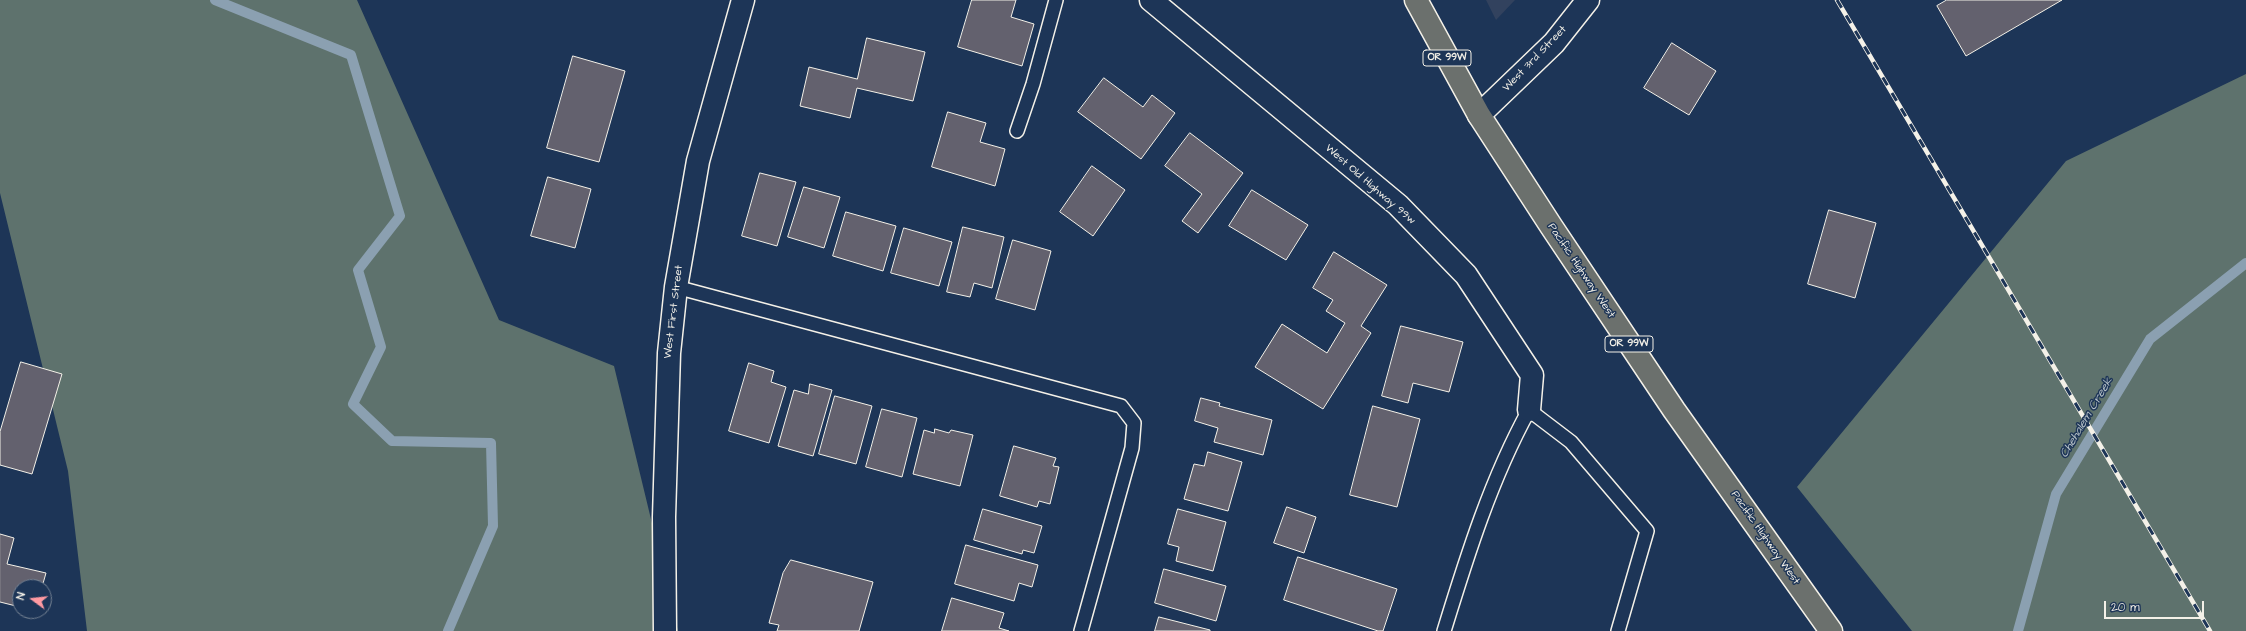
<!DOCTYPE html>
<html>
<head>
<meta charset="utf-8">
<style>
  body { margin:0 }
  #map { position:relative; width:2246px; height:631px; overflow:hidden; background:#1d3557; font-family:"Architects Daughter",sans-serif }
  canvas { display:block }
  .north { position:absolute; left:12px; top:579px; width:40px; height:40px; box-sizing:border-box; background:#1d3557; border:1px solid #738091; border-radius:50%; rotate:285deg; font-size:11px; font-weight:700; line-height:16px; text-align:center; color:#f4f1e8 }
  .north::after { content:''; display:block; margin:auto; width:14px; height:18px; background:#ff9aa2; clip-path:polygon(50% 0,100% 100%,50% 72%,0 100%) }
  .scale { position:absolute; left:2104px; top:601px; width:100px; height:18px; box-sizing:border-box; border:2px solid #f4f1e8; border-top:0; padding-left:5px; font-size:12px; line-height:14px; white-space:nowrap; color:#f4f1e8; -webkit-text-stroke:3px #1d3557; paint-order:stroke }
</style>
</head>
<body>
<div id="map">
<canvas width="2246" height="631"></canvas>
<div class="north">N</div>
<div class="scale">20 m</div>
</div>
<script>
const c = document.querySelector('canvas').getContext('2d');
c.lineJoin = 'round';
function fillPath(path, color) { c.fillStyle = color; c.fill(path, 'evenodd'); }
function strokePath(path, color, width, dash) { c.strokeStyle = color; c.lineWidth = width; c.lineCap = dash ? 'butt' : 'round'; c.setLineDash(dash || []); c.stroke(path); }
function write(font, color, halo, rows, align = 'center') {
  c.font = font + ' "Architects Daughter",sans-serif'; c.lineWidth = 3; c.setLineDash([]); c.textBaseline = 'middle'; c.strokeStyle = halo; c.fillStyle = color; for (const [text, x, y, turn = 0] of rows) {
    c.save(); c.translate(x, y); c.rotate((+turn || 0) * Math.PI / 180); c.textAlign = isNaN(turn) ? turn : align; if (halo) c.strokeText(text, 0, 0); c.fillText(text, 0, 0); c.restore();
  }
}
const built = new Path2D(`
  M1486,0h29l-19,20z`);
const green = new Path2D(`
  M0,0h357l142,320 115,46 64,265h-591l-19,-160 -68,-278z
  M2246,74v557h-334l-115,-144 269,-326z`);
const stream = new Path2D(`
  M215,0l136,55 49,161 -42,54 23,77 -28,57 39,37 99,2 2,83 -45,105
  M2018,631l38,-137 94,-155 96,-76`);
const building = new Path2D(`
  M972,0h44l-5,17 23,7 -12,42 -64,-19z
  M1947,0h115l-96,56 -29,-50z
  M867,38l58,14 -12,49 -56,-13 -7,30 -50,-12 9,-39 48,12z
  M1672,43l44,28 -27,44 -45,-27z
  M573,56l52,15 -26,91 -52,-14z
  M1104,78l39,29 9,-12 23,18 -34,46 -63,-47z
  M948,112l38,11 -6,19 25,7 -10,37 -63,-19z
  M1190,133l53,40 -45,60 -16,-12 20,-27 -37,-28z
  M1092,166l33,24 -32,46 -33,-24z
  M760,173l36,9 -19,64 -35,-10z
  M548,177l43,12 -16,59 -44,-12z
  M804,187l36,10 -16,51 -36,-11z
  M1252,190l56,35 -22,35 -57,-34z
  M1829,210l47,13 -21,75 -47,-14z
  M846,212l50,14 -13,45 -50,-15z
  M963,227l41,10 -12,51 -18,-5 -4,14 -23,-5z
  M904,228l48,14 -13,44 -48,-13z
  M1013,240l38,11 -16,59 -39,-11z
  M1334,252l53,33 -26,41 10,7 -48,76 -68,-42 27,-43 45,29 18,-30 -19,-12 7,-11 -20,-12z
  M1401,326l62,16 -14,50 -36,-9 -5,20 -26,-7z
  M21,362l41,12 -30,100 -32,-9v-33z
  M749,363l25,8 -3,11 15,5 -17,56 -40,-12z
  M810,384l22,6 -19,66 -35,-10 16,-56 14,4z
  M835,396l37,10 -16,58 -37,-10z
  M1201,398l19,5 -1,3 53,14 -9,35 -49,-13 4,-14 -23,-7z
  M1373,406l47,13 -23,88 -47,-12z
  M882,409l35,9 -15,59 -36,-10z
  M935,429l14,4 2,-3 22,5 -13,51 -47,-12 11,-44 10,3z
  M1014,446l42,12 -3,8 6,1 -9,37 -11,-3 -2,6 -37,-11z
  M1208,452l34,10 -14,49 -44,-12 10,-35 10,2z
  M1287,507l29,10 -12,36 -30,-10z
  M983,509l59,17 -8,27 -11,-3 -1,4 -48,-14z
  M1178,509l48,13 -13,49 -37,-10 3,-14 -11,-3z
  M0,534l14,4 -7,26 39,9 -4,14h-22v20l-20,-5z
  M966,545l72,20 -6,22 -13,-4 -5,18 -59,-17z
  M1298,557l99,32 -14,42h-5l-94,-31z
  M791,560l82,22 -14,49h-82l2,-6 -10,-2 14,-50z
  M1164,569l62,17 -10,35 -61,-18z
  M952,598l52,15 -5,15 10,3h-67z
  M1159,617l51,13v1h-55z`);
const lane = new Path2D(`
  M1017,131l16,-47 23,-84
  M676,287l445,119 13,17 -2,25 -51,183
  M1444,631c23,-75 47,-152 85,-221l42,32 76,89 -29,100`);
const street = new Path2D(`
  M1151,0l247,205 68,70 66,100 -3,35`);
const secondary = new Path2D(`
  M1479,115l75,-72 34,-43
  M665,631l-1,-114 5,-164 7,-66 22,-126 45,-161`);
const primary = new Path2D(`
  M1416,0l63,115 72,111 123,184 157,221`);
const rail = new Path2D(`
  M1837,0l373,631`);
const shields = [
  [1447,58,48],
  [1629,344,48]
];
const shieldNames = [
  ["OR 99W",1447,58],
  ["OR 99W",1629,344]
];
const streetNames = [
  ["West 3rd Street",1535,59,-46],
  ["West Old Highway 99w",1370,185,41],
  ["Pacific Highway West",1581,271,56],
  ["West First Street",674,312,-83],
  ["Pacific Highway West",1765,538,55]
];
const waterNames = [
  ["Chehalem Creek",2087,418,-59]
];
fillPath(built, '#32425e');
fillPath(green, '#5e726d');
strokePath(stream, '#8ba0b1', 10);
fillPath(building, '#63616e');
strokePath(building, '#f4f1e8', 1);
strokePath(lane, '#f4f1e8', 16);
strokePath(street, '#f4f1e8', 25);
strokePath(secondary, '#f4f1e8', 25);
strokePath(primary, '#f4f1e8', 25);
strokePath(lane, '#1d3557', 13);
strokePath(street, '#1d3557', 22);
strokePath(secondary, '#1d3557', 22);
strokePath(primary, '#6b706d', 22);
strokePath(rail, '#f4f1e8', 4.5);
strokePath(rail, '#1d3557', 3, [9]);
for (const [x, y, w] of shields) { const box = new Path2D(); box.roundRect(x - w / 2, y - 8, w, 16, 3); c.fillStyle = '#1d3557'; c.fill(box); strokePath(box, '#f4f1e8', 1); }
write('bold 10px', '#f4f1e8', null, shieldNames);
write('11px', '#f4f1e8', '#1d3557', streetNames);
write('italic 12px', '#b7c2c8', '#1d3557', waterNames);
</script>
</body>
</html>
